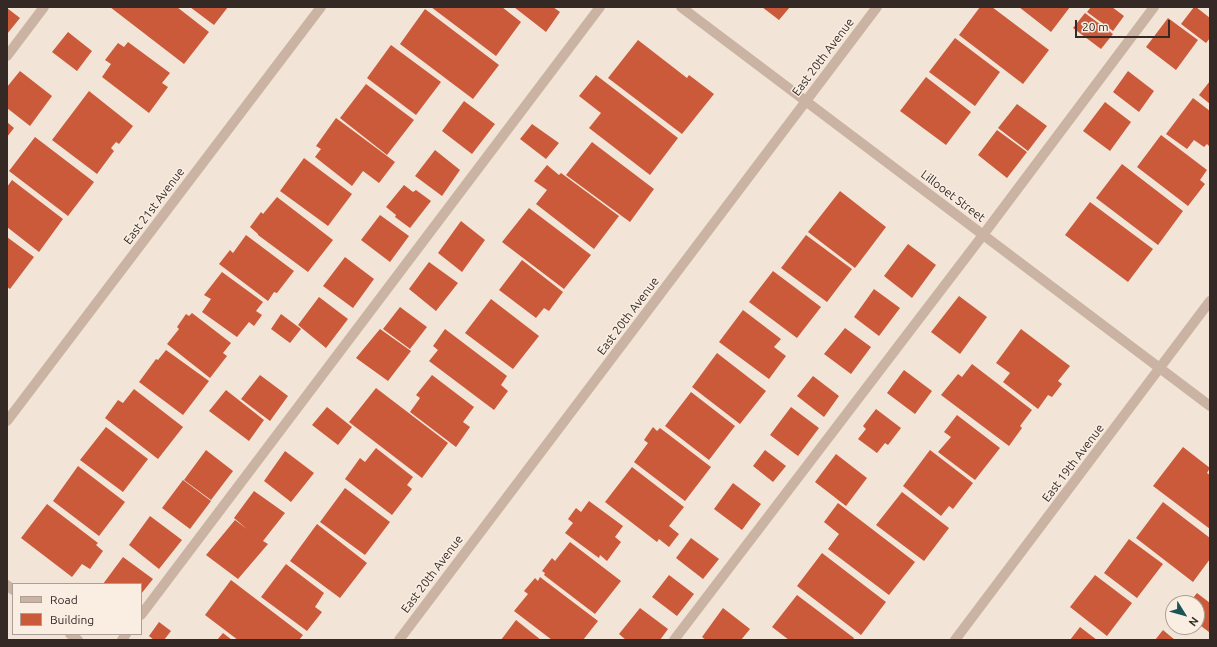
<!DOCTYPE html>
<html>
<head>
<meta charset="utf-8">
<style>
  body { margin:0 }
  #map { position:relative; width:1217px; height:647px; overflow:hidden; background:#f2e4d6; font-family:Ubuntu,sans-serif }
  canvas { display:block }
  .frame { position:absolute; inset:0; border:8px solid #342925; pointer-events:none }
  .legend { position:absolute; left:12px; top:583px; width:130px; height:52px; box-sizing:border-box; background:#faeee3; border:1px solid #ab9f97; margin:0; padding:5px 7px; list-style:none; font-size:12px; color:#342925 }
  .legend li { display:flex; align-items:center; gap:8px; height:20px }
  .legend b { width:20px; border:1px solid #ab9f97 }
  .north { position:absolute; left:1165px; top:595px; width:40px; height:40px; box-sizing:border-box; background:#faeee3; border:1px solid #ab9f97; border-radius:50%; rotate:127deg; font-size:11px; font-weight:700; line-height:16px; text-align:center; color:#342925 }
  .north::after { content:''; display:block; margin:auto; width:14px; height:18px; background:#195457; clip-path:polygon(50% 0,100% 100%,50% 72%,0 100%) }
  .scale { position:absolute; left:1075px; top:20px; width:95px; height:18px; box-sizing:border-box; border:2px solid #342925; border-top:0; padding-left:5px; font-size:12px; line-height:14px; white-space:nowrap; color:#342925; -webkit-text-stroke:3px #faeee3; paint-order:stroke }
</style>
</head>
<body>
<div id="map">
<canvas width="1217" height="647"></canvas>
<div class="frame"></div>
<ul class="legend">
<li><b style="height:5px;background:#cab3a2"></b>Road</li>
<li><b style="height:11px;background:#cb5a3b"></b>Building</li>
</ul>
<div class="north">N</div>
<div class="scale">20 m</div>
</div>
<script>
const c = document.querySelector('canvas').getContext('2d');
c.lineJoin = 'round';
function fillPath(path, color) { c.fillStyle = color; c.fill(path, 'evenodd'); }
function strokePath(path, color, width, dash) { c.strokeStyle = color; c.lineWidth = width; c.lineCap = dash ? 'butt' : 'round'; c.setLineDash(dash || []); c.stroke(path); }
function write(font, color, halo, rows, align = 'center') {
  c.font = font + ' Ubuntu,sans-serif'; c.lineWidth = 3; c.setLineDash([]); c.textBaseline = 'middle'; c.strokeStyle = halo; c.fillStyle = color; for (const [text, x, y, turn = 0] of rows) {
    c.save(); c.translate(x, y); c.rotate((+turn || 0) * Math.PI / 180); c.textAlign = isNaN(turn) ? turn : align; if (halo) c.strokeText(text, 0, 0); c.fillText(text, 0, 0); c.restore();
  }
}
const building = new Path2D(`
  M110,7h67l32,25 -25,32z
  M190,7h38l-14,18z
  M431,7h71l19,15 -25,34z
  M514,7h39l7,5 -14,20z
  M762,7h28l-11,13z
  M980,7h12l57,43 -26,34 -64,-49z
  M1019,7h51l-19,25z
  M1091,7h21l12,9 -11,15 -26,-19z
  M1194,7h2l14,11v20l-4,5 -25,-19z
  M7,8l13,10 -13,16z
  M425,9l74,56 -26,34 -73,-55z
  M1085,13l28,21 -12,15 -28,-21z
  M1168,18l30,22 -22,30 -30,-23z
  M68,32l24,19 -15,20 -25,-19z
  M955,38l45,34 -25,34 -46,-34z
  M638,40l49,38 2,-3 25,19 -32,40 -74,-56z
  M128,42l42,31 -8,10 6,4 -19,26 -47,-36 9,-13 -6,-4 13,-17 6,4z
  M391,45l50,37 -25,33 -49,-37z
  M20,71l32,25 -22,30 -23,-18v-21z
  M1128,71l26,20 -15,21 -26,-20z
  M596,75l82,63 -28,37 -61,-47 12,-15 -22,-17z
  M926,77l45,35 -25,33 -46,-34z
  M1210,81v23l-11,-9z
  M366,84l48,36 -27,35 -47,-37z
  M89,91l44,35 -14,18 -3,-2 -5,6 3,3 -17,23 -45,-34z
  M1193,98l17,13v36l-3,-3 -3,3 -10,-7 -7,9 -21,-15z
  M464,101l31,23 -23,30 -30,-23z
  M1105,102l26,20 -21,29 -27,-20z
  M1017,104l30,22 -19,25 -30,-23z
  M336,118l59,44 -16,21 -16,-12 -11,15 -37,-29 6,-8 -5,-3z
  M7,122l7,6 -7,9z
  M532,124l27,19 -13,16 -26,-20z
  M997,130l30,22 -20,26 -29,-23z
  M1161,135l46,35 -7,10 5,4 -17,22 -51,-39z
  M35,137l59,45 -26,34 -59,-45z
  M592,142l62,47 -24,33 -64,-47z
  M435,150l25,20 -18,26 -27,-20z
  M304,158l48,36 -24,32 -48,-35z
  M1122,164l61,47 -25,34 -62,-47z
  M547,165l12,10 2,-2 58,43 -25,33 -58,-45 11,-14 -13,-9z
  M12,180l51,39 -24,33 -32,-25v-40z
  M404,185l9,7 3,-2 15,11 -21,27 -15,-11 1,-2 -10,-8z
  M840,191l46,36 -31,41 -47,-36z
  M277,197l56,43 -25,32 -50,-37v-1l-8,-7 11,-15 2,2z
  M1090,202l63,47 -25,33 -63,-47z
  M529,208l62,47 -27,34 -62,-47z
  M380,215l29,21 -19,26 -29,-22z
  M461,221l24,19 -23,32 -24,-19z
  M246,235l48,36 -17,22 -3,-1 -6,9 -49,-37 11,-14 3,3z
  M806,235l46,34 -25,33 -46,-34z
  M7,237l27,20 -24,32 -3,-2z
  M908,244l28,21 -24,33 -28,-22z
  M345,257l29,22 -21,29 -30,-22z
  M522,260l41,32 -14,19 -5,-3 -8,10 -37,-28z
  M429,262l29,21 -22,28 -27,-22z
  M773,271l48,36 -24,31 -48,-36z
  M222,272l41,30 -7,9 6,4 -8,11 -5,-4 -12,15 -35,-25 9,-13 -7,-4z
  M874,289l26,19 -21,28 -25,-19z
  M959,296l28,21 -27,37 -29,-22z
  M319,297l29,22 -22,29 -28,-23z
  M491,299l48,37 -26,33 -48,-36z
  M400,307l27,20 -17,22 -27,-20z
  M743,310l38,29 -7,8 12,9 -17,23 -50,-37z
  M192,313l39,30 -8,10 4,3 -17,22 -43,-34 12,-15 -2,-2 9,-13 3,2z
  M281,314l20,15 -11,14 -19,-14z
  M845,328l26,19 -20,27 -27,-20z
  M380,329l31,22 -23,30 -32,-23z
  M445,329l62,47 -6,9 7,6 -14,19 -65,-49 9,-11 -5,-4z
  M1021,329l49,37 -12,15 4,3 -10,13 -4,-2 -10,14 -35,-27 7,-9 -14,-10z
  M166,350l43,31 -26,34 -44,-33 17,-23 2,1z
  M717,353l49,38 -26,33 -48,-37z
  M972,364l60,46 -12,16 2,2 -13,18 -68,-51 17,-21 4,3z
  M904,370l28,21 -17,23 -28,-21z
  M260,375l28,21 -18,25 -29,-22z
  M432,375l42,32 -11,15 7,5 -14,20 -46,-35 10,-14 -4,-3z
  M813,376l26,20 -15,21 -27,-21z
  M376,388l72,55 -26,35 -73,-56z
  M134,389l49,38 -25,32 -53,-41 13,-18 5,3z
  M226,390l38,30 -15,21 -40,-30z
  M691,392l44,34 -26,34 -44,-34z
  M327,407l25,20 -14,18 -26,-20z
  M791,407l28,21 -21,28 -28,-21z
  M876,409l25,19 -13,17 -3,-2 -8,10 -19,-14 8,-10 -3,-3z
  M957,415l43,33 -25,32 -37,-28 13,-15 -7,-5z
  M106,427l42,32 -25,33 -43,-32z
  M653,427l4,4 3,-3 51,39 -26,34 -51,-39 14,-19 -4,-3z
  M1183,447l27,21 -3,5 3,2v54l-57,-43z
  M376,448l37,29 -6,8 5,4 -20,26 -47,-36 15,-21 5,4z
  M206,450l27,21 -22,29 -27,-20z
  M765,450l21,16 -13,16 -20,-16z
  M930,450l43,33 -20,26 -4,-3 -8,10 -38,-30z
  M285,451l29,22 -23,29 -27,-21z
  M836,454l31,24 -21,28 -31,-24z
  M78,466l47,36 -26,34 -46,-35z
  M632,467l52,40 -15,19 10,8 -10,13 -10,-8 -2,3 -52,-40z
  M183,480l28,21 -21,28 -28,-21z
  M733,483l28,21 -19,26 -28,-21z
  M345,488l45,34 -25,33 -45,-33z
  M254,491l31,22 -22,28 5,3 -30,35 -32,-24 29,-35 12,9 -13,-11z
  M902,492l47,36 -25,33 -48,-36z
  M589,501l34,25 -8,11 6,5 -14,19 -7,-6 -1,3 -34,-25 8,-10 -5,-4 8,-11 5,4z
  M1163,502l47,36v21l-17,23 -57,-44z
  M838,503l77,59 -26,33 -61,-46 11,-15 -15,-12z
  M47,504l51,39 -2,2 7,6 -13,18 -8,-5 -10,13 -51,-39z
  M150,516l32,24 -23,29 -30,-24z
  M317,524l50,39 -27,35 -50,-37z
  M691,538l28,21 -16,20 -27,-21z
  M1129,539l34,25 -26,34 -33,-25z
  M570,542l51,39 -26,33 -51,-39 1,-2 -3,-2 10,-13 3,3z
  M822,553l64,49 -25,33 -64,-49z
  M123,557l30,22 -12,15v-10h-38z
  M286,564l38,29 -9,14 7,5 -15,19 -46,-34z
  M669,575l25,19 -17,22 -25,-19z
  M1095,575l37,28 -25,33 -37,-29z
  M540,577l58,44 -15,19h-31l-38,-29 14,-17 -4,-3 11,-13 3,3z
  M231,580l72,55 -4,5h-61l-33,-25z
  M1197,593l13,10v27l-1,2 -12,-9v-20h-8z
  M797,595l57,43 -1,2h-64l-17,-13z
  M640,608l28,21 -8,11h-34l-7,-6z
  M723,608l27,21 -9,11h-35l-4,-3z
  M516,620l25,20h-40z
  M159,622l12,9 -7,9h-10l-5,-4z
  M1080,627l17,13h-27z
  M1163,630l12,10h-20z
  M223,633l9,7h-15z`);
const service = new Path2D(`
  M7,56l37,-49
  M141,615l459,-608
  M122,640l4,-6
  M674,640l309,-405 171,-228`);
const minor = new Path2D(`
  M681,7l529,399
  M7,421l314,-414
  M7,585l6,5
  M70,634l8,6
  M399,640l478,-633
  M955,640l255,-339`);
const streetNames = [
  ["East 20th Avenue",823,57,-53],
  ["Lillooet Street",953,196,37],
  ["East 21st Avenue",154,206,-53],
  ["East 20th Avenue",628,316,-53],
  ["East 19th Avenue",1073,463,-53],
  ["East 20th Avenue",432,574,-53]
];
fillPath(building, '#cb5a3b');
strokePath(service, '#cab3a2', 10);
strokePath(minor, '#cab3a2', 10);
write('12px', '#342925', '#faeee3', streetNames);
</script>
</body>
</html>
